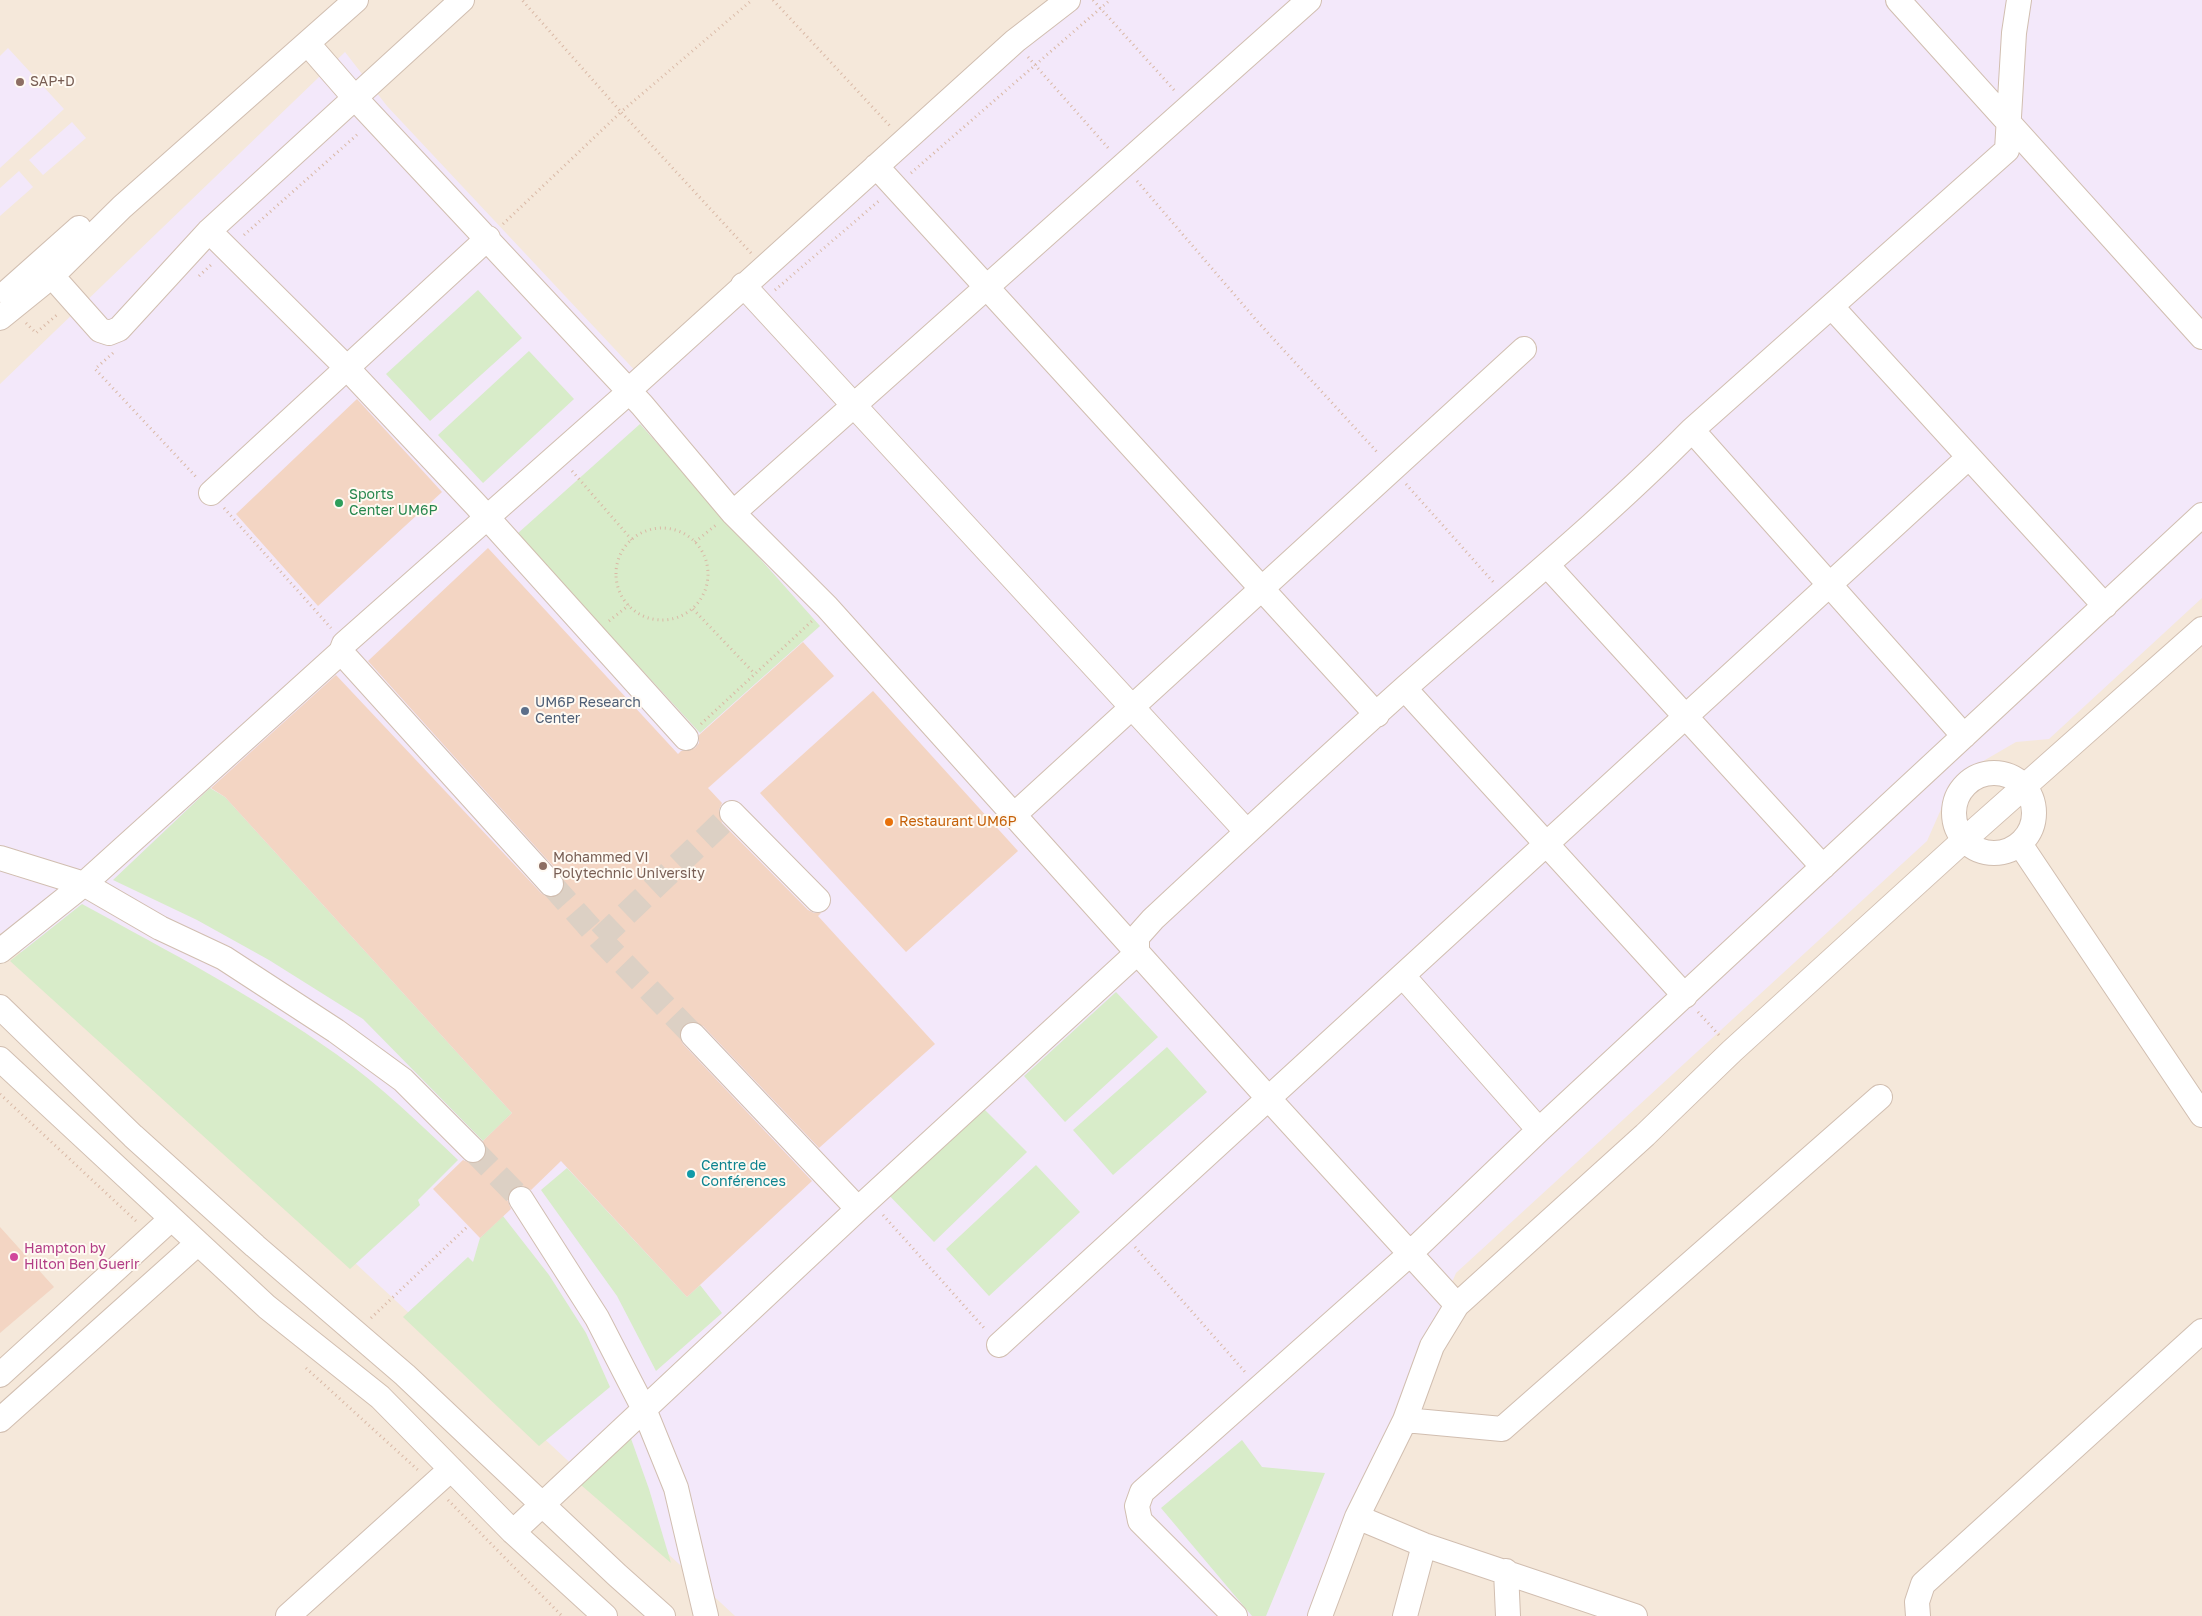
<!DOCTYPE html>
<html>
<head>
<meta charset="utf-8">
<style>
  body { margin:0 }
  canvas { display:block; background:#fdf6ec }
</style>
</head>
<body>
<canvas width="2202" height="1616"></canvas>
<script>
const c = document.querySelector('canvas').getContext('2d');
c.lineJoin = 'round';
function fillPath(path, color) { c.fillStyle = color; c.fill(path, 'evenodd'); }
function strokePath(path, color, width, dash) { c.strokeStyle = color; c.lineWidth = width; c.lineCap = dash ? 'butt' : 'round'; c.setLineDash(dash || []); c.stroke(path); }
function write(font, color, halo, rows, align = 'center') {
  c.font = font + ' "Golos Text",sans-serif'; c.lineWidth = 4; c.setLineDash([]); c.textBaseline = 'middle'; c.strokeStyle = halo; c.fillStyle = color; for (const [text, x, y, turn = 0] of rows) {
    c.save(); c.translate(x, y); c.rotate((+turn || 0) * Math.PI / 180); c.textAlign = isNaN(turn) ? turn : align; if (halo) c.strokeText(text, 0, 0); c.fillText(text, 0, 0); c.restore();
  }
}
const residential = new Path2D(`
  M0,0h2202v1616h-2202z`);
const education = new Path2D(`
  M1055,0h1147v598l-153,141 -33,3 -31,18 -22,16 -17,22 -19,43 -471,432 -147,343h-574l-735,-683v-549l345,-332 42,54 254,271z
  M8,48l56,61 -64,59v-112z
  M72,122l14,16 -43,37 -14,-15z
  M19,171l14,16 -33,29v-28z`);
const green = new Path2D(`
  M478,290l44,48 -92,83 -44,-47z
  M529,351l45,48 -91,84 -45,-48z
  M640,424l180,202 -120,107 -183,-199z
  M210,788l15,9 287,316 -29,28 -120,-122 -94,-59 -72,-40 -84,-40z
  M82,904c86,47 174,93 254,150 44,31 83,69 122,106l-40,40 2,5 -70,64 -340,-308z
  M1116,992l42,45 -93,85 -41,-46z
  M1167,1047l40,45 -94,83 -40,-45z
  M977,1102l50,50 -93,90 -49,-51z
  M1036,1165l44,47 -91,84 -43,-47z
  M567,1168l120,129 13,-12 22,28 -66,58 -39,-75 -76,-106z
  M503,1216l46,59 37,58 24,54 -71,59 -136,-129 65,-60 5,5 7,-24z
  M624,1419l25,70 22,74 -105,-91z
  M1242,1440l20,27 63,6 -59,143h-14l-91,-108z`);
const building = new Path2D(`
  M357,399l85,93 -124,114 -82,-92z
  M488,548l190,206 3,-3h7l7,-3 4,-5v-8l104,-93 31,34 -126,112 14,15 -3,7 3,13 86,87 6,3h7l-3,3 117,128 -116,104 -116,-122 -13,-4 -7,3 -3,13 3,6 129,137 -125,116 -126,-136 -30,29 -10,-5 -8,3 -6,11 4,10 -31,29 -47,-49 30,-29 7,3 12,-3 4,-7 -3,-12 29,-28 -287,-316 -14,-9 125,-113 205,218 6,4 13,-3 4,-6 -3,-13 -193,-214z
  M873,691l145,160 -112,101 -146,-159z
  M0,1227l54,60 -54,46z`);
const minorTunnel = new Path2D(`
  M551,884l49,55 93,96
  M600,939l132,-126
  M473,1150l48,49`);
const path = new Path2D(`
  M773,0l117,126
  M1093,0l82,91
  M1028,57l82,93
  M911,173l199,-173
  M1137,181l120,140 121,132
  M503,224l118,-112 -99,-112
  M244,235l115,-102
  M751,253l-130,-141 131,-112
  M199,276l14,-13
  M775,290l105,-90
  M26,323l10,10 23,-20
  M113,353l-18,16 103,110
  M572,471l60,69
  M1406,484l89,100
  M224,508l107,120
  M616 574a46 46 0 1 1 92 0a46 46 0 1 1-92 0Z
  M695,542l21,-17
  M693,609l61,64
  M609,621l20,-16
  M701,724l111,-103
  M1698,1012l21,23
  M0,1094l136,127
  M883,1215l102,114
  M1135,1247l110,125
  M371,1318l97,-92
  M306,1368l113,103
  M448,1500l114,116`);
const minor = new Path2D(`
  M1898,0l304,337
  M308,44l47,54 287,307 91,108 94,94 442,492 188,206
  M876,166l501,549
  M209,231l138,137 129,137 210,233
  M52,276l48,54 9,3 10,-4 90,-98 253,-231
  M743,285l504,547
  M7,292l72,-64
  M1832,307l273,299
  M0,318l52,-42 70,-69 234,-207
  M628,391l387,-350 53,-41
  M1692,430l272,306
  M211,493l277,-255
  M733,513l576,-513
  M1547,565l276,302
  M341,652l210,232
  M1405,689l280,307
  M1954 813a40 40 0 1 1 80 0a40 40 0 1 1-80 0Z
  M732,813l86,87
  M1014,815l510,-466
  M2020,844l182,271
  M0,858l84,26 76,44 64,30 112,73 67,49 70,70
  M0,951l84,-67 257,-232 3,-8 285,-252
  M1403,976l136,154
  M0,1007l133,129 122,110 150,129 212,200 46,41
  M693,1035l165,174
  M0,1059l267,248 113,90 133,135 92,84
  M521,1199l76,119 47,91 32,79 30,128
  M999,1345l970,-888
  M0,1375l171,-156
  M0,1420l198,-177
  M1405,1420l97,9 378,-332
  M1357,1517l67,28 211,71
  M513,1532l345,-323 279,-256v-16l16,-18c84,-78 168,-156 253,-232 96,-85 196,-166 286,-257l315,-280 7,-117 5,-33
  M1506,1571l2,45
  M288,1616l163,-147
  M1235,1616l-95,-95 -3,-15 5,-14 259,-230 138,-132 663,-615
  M1320,1616l37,-99 48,-97 27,-74 25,-41 188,-170 87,-84 232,-211 238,-211
  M1405,1616l19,-71
  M1918,1616l-1,-14 6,-18 279,-253`);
const markers = [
  [20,82,5,"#8d6e63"],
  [339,503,5,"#2e9e5b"],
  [525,711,5,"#5c6f8a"],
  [889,822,5,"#e8710a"],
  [543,866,5,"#8d6e63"],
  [691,1174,5,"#0f9aa8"],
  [14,1257,5,"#d1479c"]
];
const educationNames = [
  ["SAP+D",30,82],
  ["Mohammed VI",553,858],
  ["Polytechnic University",553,874]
];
const leisureNames = [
  ["Sports",349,495],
  ["Center UM6P",349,511]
];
const serviceNames = [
  ["UM6P Research",535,703],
  ["Center",535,719]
];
const foodNames = [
  ["Restaurant UM6P",899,822]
];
const cultureNames = [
  ["Centre de",701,1166],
  ["Conférences",701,1182]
];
const hotelNames = [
  ["Hampton by",24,1249],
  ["Hilton Ben Guerir",24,1265]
];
fillPath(residential, '#f5e8da');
fillPath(education, '#f3e8fa');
fillPath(green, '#d8ecc9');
fillPath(building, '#f3d5c3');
strokePath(minorTunnel, '#dcd0c4', 24, [24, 12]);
strokePath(minor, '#d1beb0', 26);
strokePath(path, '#d9b8a5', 3, [1, 4]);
strokePath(minor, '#fff', 24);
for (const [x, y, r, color] of markers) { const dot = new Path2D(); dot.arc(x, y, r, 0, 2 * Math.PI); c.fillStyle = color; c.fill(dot); strokePath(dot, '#fffaf3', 2); }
write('14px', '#785e54', '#fffaf3', educationNames, 'left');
write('14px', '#27864d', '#fffaf3', leisureNames, 'left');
write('14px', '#4e5e75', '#fffaf3', serviceNames, 'left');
write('14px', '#c56008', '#fffaf3', foodNames, 'left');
write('14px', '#0d838f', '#fffaf3', cultureNames, 'left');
write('14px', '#b23c85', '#fffaf3', hotelNames, 'left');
</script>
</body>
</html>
